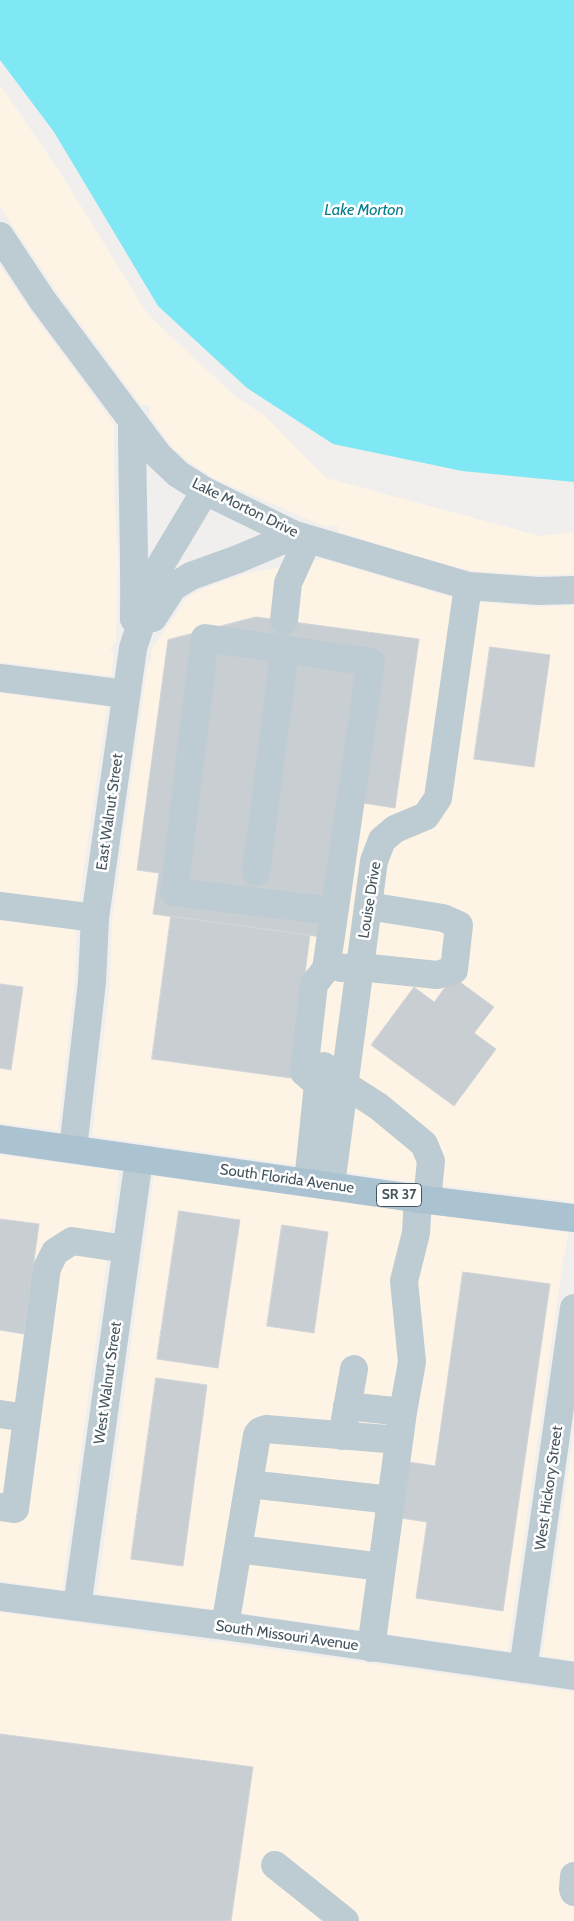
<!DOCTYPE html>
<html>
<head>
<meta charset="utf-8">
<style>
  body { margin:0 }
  canvas { display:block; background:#f1eeee }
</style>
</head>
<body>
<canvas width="574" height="1921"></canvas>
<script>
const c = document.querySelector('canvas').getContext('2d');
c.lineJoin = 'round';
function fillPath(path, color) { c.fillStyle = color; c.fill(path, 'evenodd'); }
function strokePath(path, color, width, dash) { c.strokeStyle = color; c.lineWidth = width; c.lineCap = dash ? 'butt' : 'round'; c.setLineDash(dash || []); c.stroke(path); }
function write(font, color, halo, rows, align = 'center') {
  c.font = font + ' Cabin,sans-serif'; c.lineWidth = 5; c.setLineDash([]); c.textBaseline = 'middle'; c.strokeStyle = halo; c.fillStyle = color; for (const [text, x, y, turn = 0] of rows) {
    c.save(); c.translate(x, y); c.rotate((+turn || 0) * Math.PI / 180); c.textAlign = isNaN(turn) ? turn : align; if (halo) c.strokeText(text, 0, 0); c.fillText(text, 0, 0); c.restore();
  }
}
const commercial = new Path2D(`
  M0,85l58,84 90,146 88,82 29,19 61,62 214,58 34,-4v42l-35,1 -68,-4 -55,-15 -77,-24 -2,-7 -11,2 -113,-49 -24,-16 -18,-16 -21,-30 -1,-11h-8l-83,-112 -58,-86z
  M0,266l29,43 85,115v65l4,75 -2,77 -6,9 4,3 -3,23 -111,-14z
  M323,559l141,42 76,6 34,-2v597l-154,-19 -328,-47 18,-152 2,-64 36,-258h3v-12l36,-52 13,-8 44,-16z
  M0,693l107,14 -30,209 -2,64 -17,151 -58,-8z
  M0,1155l119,16 -57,419 -62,-9z
  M154,1176l415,57 -6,27 -55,391 -282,-40 -129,-17z
  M574,1432v228l-32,-4z
  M0,1612l574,80v229h-574z`);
const water = new Path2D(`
  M0,0h574v482l-112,-11 -129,-27 -86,-56 -89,-82 -104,-174 -54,-72z`);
const building = new Path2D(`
  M256,617l163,22 -24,169 -32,-5 -19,137 -191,-26 6,-41 -22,-3 31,-230z
  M490,647l60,8 -16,112 -60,-8z
  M171,916l139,19 -19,143 -139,-19z
  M453,977l41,30 -20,26 22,16 -42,57 -83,-61 43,-58 20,15z
  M0,984l23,3 -12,83 -11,-2z
  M179,1211l61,9 -22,148 -61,-9z
  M0,1219l39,5 -15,110 -24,-4z
  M282,1225l46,7 -14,101 -47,-7z
  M463,1272l87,12 -47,327 -87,-13 11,-76 -33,-5 8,-56 33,5z
  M156,1378l51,7 -24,181 -52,-7z
  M0,1734l253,33 -22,154h-231z`);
const minor = new Path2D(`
  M0,236l43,65 115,154 20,19 27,17 90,44 173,51 71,5 35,-1
  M132,420c0,67 3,133 2,199
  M153,618l20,-31 18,-11 47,-17 57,-24
  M284,621l4,-38 20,-44
  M0,678l126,16
  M256,872l29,-222
  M0,906l95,12
  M341,968l19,-1 77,8 17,-5 5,-45 -16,-7 -75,-12
  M318,1084l-14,-12 10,-88 12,-15 45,-307 -166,-24 -31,254 159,19
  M345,1085l33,21 46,38 7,17 -4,39
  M73,1149l19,-167 3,-64 38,-270 27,-82 45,-75
  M308,1182l10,-98 6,-18
  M331,1185l43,-324 8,-21 13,-11 31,-13 12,-18 30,-212
  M347,1406l56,6
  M0,1414l27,4
  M342,1436l12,-67
  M249,1484l142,16
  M0,1507l15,2 32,-241 8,-16 17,-11 54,8
  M238,1549l144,18
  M0,1597l225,29 349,50
  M77,1607l62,-448
  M225,1626l32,-191 3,-4 6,-2 133,11
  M371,1648l32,-236 9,-50 -8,-81 12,-48 2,-35
  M523,1669l51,-361
  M275,1865l70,56
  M574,1876l-1,13 1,3`);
const major = new Path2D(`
  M0,1139l427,61 147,18`);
const shields = [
  [399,1195,45]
];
const shieldNames = [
  ["SR 37",399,1195]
];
const streetNames = [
  ["Lake Morton Drive",245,508,26],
  ["East Walnut Street",110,812,-82],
  ["Louise Drive",370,900,-81],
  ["South Florida Avenue",287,1179,8],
  ["West Walnut Street",108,1383,-82],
  ["West Hickory Street",549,1488,-82],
  ["South Missouri Avenue",287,1636,8]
];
const waterNames = [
  ["Lake Morton",364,210]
];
fillPath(commercial, '#fef4e5');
fillPath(water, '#80e8f4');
fillPath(building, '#c9ced3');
strokePath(building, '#d1d5da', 1);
strokePath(minor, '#bdcbd2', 28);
strokePath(major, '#abc2d0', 28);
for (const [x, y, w] of shields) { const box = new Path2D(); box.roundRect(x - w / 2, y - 11.5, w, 23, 4); c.fillStyle = '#fff'; c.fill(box); strokePath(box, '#44545d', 1); }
write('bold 14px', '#44545d', null, shieldNames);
write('15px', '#44545d', '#fff', streetNames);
write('italic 16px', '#047e8c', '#fff', waterNames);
</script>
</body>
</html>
